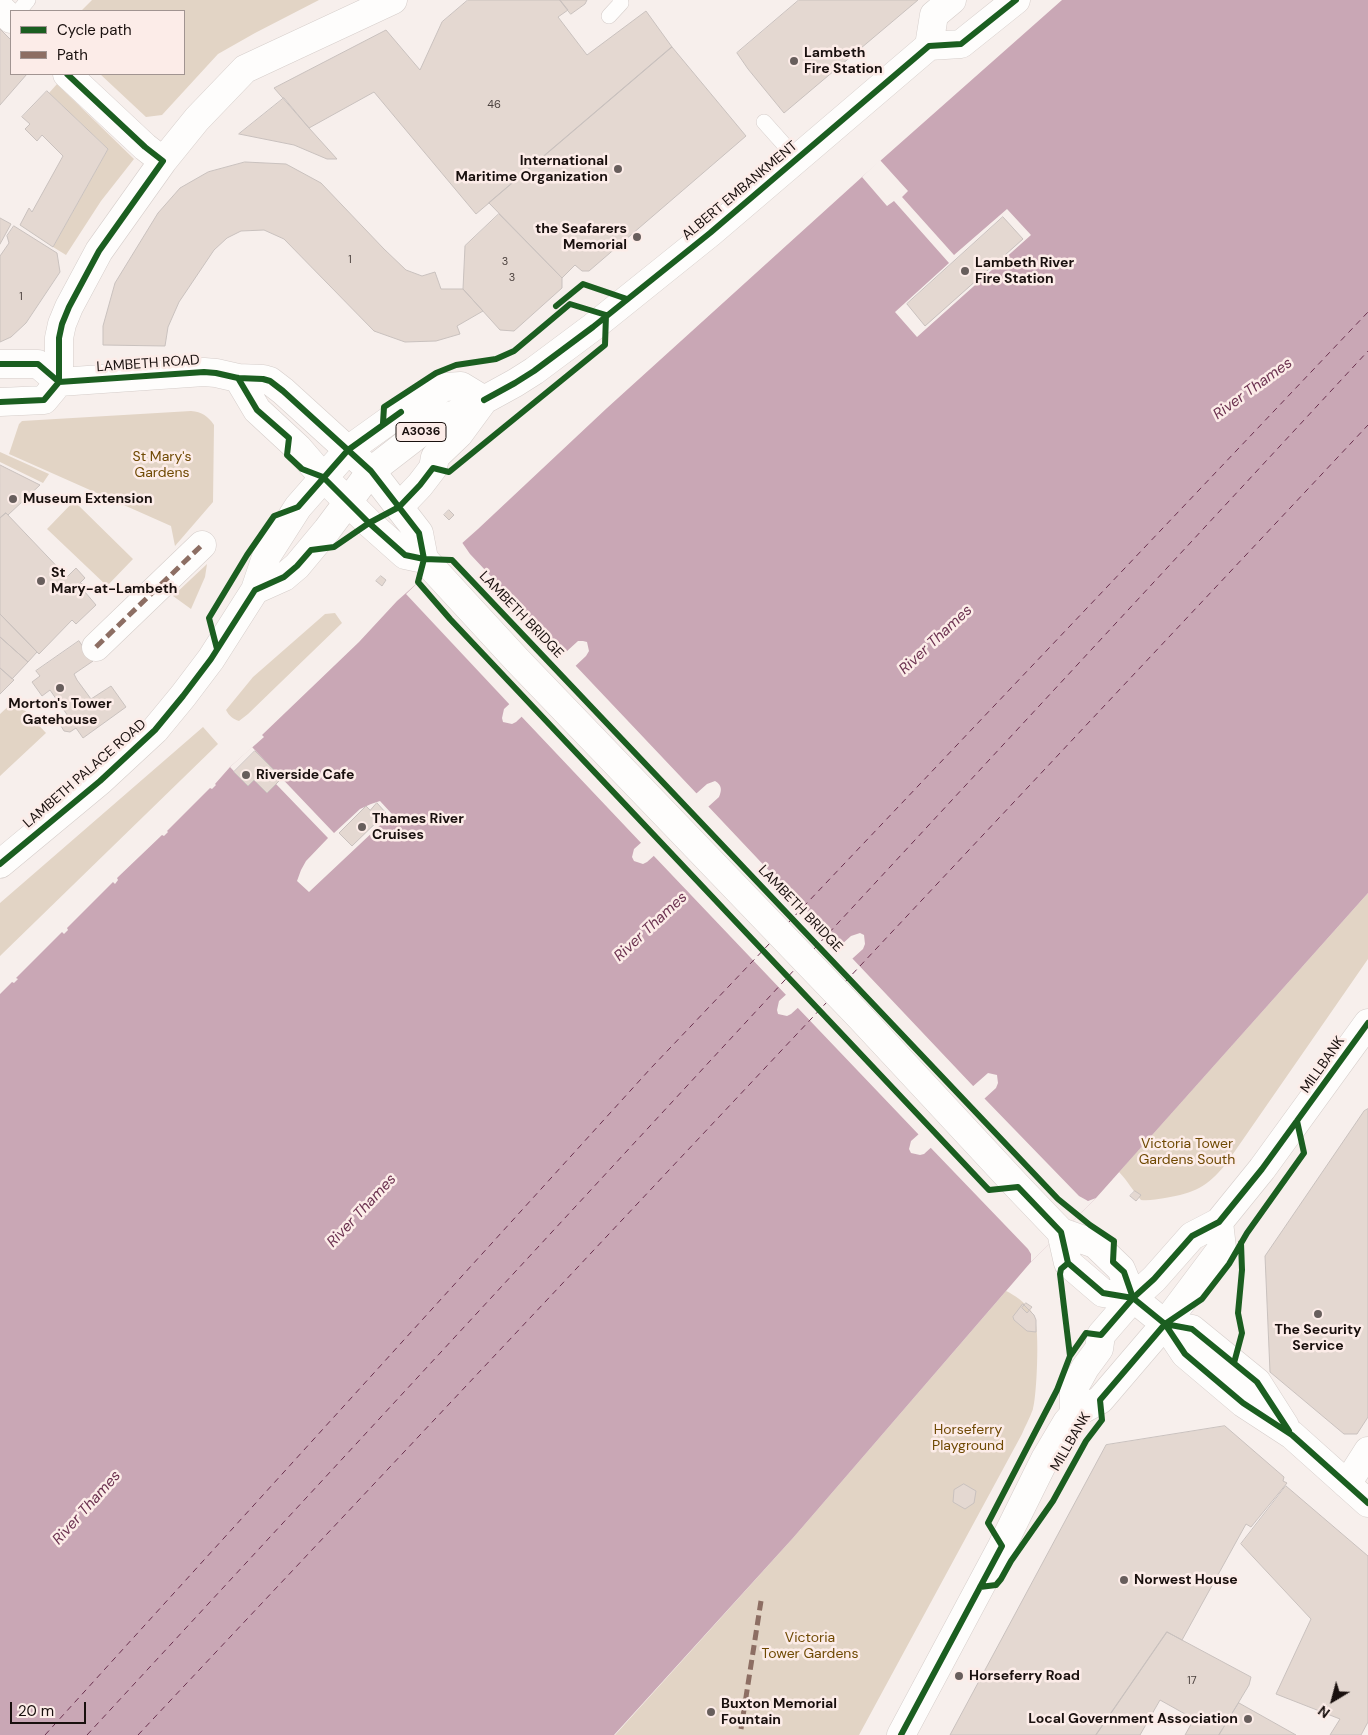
<!DOCTYPE html>
<html>
<head>
<meta charset="utf-8">
<style>
  body { margin:0 }
  #map { position:relative; width:1368px; height:1735px; overflow:hidden; background:#f7efec; font-family:"DM Sans",sans-serif }
  canvas { display:block }
  .legend { position:absolute; left:10px; top:10px; width:175px; height:65px; box-sizing:border-box; background:#fcece8; border:1px solid #a19491; margin:0; padding:6px 9px; list-style:none; font-size:15px; color:#19100e }
  .legend li { display:flex; align-items:center; gap:10px; height:25px }
  .legend b { width:25px; border:1px solid #a19491 }
  .north { position:absolute; left:1308px; top:1675px; width:50px; height:50px; -webkit-text-stroke:4px #fcece8; paint-order:stroke; rotate:217deg; font-size:14px; font-weight:700; line-height:20px; text-align:center; color:#19100e }
  .north::after { content:''; display:block; margin:auto; width:18px; height:22px; background:#19100e; clip-path:polygon(50% 0,100% 100%,50% 72%,0 100%) }
  .scale { position:absolute; left:10px; top:1702px; width:76px; height:22px; box-sizing:border-box; border:2px solid #19100e; border-top:0; padding-left:6px; font-size:15px; line-height:18px; white-space:nowrap; color:#19100e; -webkit-text-stroke:4px #fcece8; paint-order:stroke }
</style>
</head>
<body>
<div id="map">
<canvas width="1368" height="1735"></canvas>
<ul class="legend">
<li><b style="height:6px;background:#1b5e20"></b>Cycle path</li>
<li><b style="height:6px;background:#8d6e63"></b>Path</li>
</ul>
<div class="north">N</div>
<div class="scale">20 m</div>
</div>
<script>
const c = document.querySelector('canvas').getContext('2d');
c.lineJoin = 'round';
function fillPath(path, color) { c.fillStyle = color; c.fill(path, 'evenodd'); }
function strokePath(path, color, width, dash) { c.strokeStyle = color; c.lineWidth = width; c.lineCap = dash ? 'butt' : 'round'; c.setLineDash(dash || []); c.stroke(path); }
function write(font, color, halo, rows, align = 'center') {
  c.font = font + ' "DM Sans",sans-serif'; c.lineWidth = 5; c.setLineDash([]); c.textBaseline = 'middle'; c.strokeStyle = halo; c.fillStyle = color; for (const [text, x, y, turn = 0] of rows) {
    c.save(); c.translate(x, y); c.rotate((+turn || 0) * Math.PI / 180); c.textAlign = isNaN(turn) ? turn : align; if (halo) c.strokeText(text, 0, 0); c.fillText(text, 0, 0); c.restore();
  }
}
const green = new Path2D(`
  M92,0h227l-64,33 -37,21 -56,61 -16,2 -46,-43h84v-63h-103z
  M57,84l77,75 -33,42 -35,54 -13,-8 55,-98 -59,-56z
  M191,411c11,1 17,5 23,14l-1,77 -38,44 -4,-20 -162,-72 10,-30 3,-3z
  M0,452l49,22 -6,9 -43,-21z
  M74,501l59,58 -26,27 -60,-57z
  M207,564l-2,13 -14,32 -18,-13z
  M335,613l7,10 -94,91 -9,7c-6,-2 -10,-5 -13,-11l27,-33 72,-63z
  M15,700l31,33 -46,43v-62z
  M203,727l15,17 -218,212v-53z
  M1368,893v66l-142,205c-19,23 -31,29 -61,34 -8,1 -16,3 -24,2 -8,-9 -14,-20 -22,-28z
  M1006,1291c9,4 24,15 28,25 6,10 3,80 -1,93 -3,9 -8,17 -11,25l-163,301h-244l178,-197z`);
const water = new Path2D(`
  M1062,0h306v893l-272,305 -65,64 -238,276 -179,197h-614v-741l12,-12 2,1 4,-4 -2,-1 46,-46 2,2 4,-4 -1,-2 46,-46 2,2 3,-4 -1,-2 45,-43 2,1 4,-4 -1,-1 43,-43 2,1 4,-4 -1,-1 15,-17 34,-30 -2,-2 97,-93 38,-41 81,-72 129,-121 255,-231zM578,641h5l4,1 2,9 -3,5 -70,66 -4,2 -9,-2 -1,-4 2,-9zM715,781c7,4 7,9 4,16l-72,65 -4,2 -9,-3 -2,-4 2,-8 73,-65zM860,933l4,2 1,9 -2,5 -72,65 -4,2 -9,-2 -1,-4 2,-9 72,-65zM988,1073l9,2 1,8 -2,5 -72,66 -4,1 -9,-2 -2,-4 2,-8z`);
const pier = new Path2D(`
  M880,160l28,31 -6,6 52,58 53,-46 24,26 -114,102 -22,-25 54,-49 -55,-62 -7,5 -25,-29z
  M461,541l9,13 95,101 -54,51 -105,-112z
  M574,664l124,131 -55,50 -123,-130z
  M252,747l82,86 26,-24 11,-5 9,-3 12,13 -83,78 -12,-11 4,-11 5,-9 22,-23 -52,-54 -22,-4 -6,6 -18,-19z
  M706,804l136,144 -54,49 -136,-143z
  M851,957l123,130 -54,49 -124,-130z
  M983,1097l96,99 9,5 8,-3 -65,64v-8l-3,-5 -99,-103z`);
const ferry = new Path2D(`
  M788,923l580,-611
  M814,949l554,-598
  M845,982l523,-557
  M45,1735l606,-667 119,-125
  M87,1735l709,-767
  M138,1735l689,-733`);
const building = new Path2D(`
  M468,0h92l8,10 -10,7 29,38 59,-44 26,36 -196,167 -102,-122 -65,36 -35,-40 112,-58 34,40 22,-48z
  M560,0h27l-2,4 -14,10z
  M799,0h119l-134,113 -36,-44 -11,-16z
  M0,29l11,11v34h16l-27,31z
  M672,47l74,89 -157,135h-7l-7,-6 -13,13 -73,-75z
  M47,91l61,58 -55,98 -33,-22 9,-17 3,4 31,-56 -21,-21 -5,6 -12,-12 5,-5 -8,-7z
  M284,98l25,30 28,31h-10l-33,-14 -55,-11z
  M245,162l41,2 35,19 63,66 22,21 16,6 13,-4 6,17h22l20,22 -26,15 3,8 -24,7 -31,1 -31,-11 -90,-92 -20,-9 -23,1 -14,7 -13,12 -35,52 -11,25 -3,19 -62,-1v-19l12,-43 43,-70 22,-25 28,-16z
  M499,214l63,64v10l-48,43 -14,-1 -37,-41 2,-43z
  M1003,217l20,22 -98,87 -18,-22z
  M0,218l11,6 -11,20z
  M14,226l43,27 3,19 -34,51 -15,14 -11,5v-86l9,-13 -2,-7z
  M0,465l40,20 -32,30 -2,-2 -6,5z
  M449,510l5,5 -5,5 -5,-5z
  M6,513l61,64 9,-9 9,10 -8,8 3,-3 4,2 1,7 11,13 -20,19 -4,-4 -33,34 -39,-40v-96z
  M381,576l5,4 -4,6 -6,-5z
  M0,614l37,38 -9,10 -28,-25z
  M0,637l28,25 -16,17 -12,-11z
  M79,641l14,20 -19,13 3,6 14,19 20,-13 15,21 -43,31 -7,-10 -6,4 -6,-1 -3,-5 1,-6 6,-4 -18,-26 -8,6 -10,-14 8,-6 -4,-5z
  M0,668l14,12 -14,14z
  M255,751l27,27 -15,15 -13,-13 -6,6 -14,-14z
  M377,803l9,10 -34,33 -13,-13 27,-27 4,4z
  M1368,1109v308l-11,17h-13l-74,-62 -5,-116 99,-145z
  M1135,1191l6,4 -5,6 -6,-5z
  M1026,1303l6,4 -5,6 -5,-5z
  M1023,1304l11,11 2,5v12l-9,-1 -13,-11 -1,-3z
  M1225,1426l59,51 -1,4 4,2 -36,44 -5,-3 -64,116 -15,-8 -71,103h-146l156,-290z
  M964,1484l12,7 -2,12 -9,6 -12,-7 1,-12z
  M1286,1486l82,70v166l-7,13h-31l10,-16 -64,-25 35,-75 -70,-75z
  M1167,1632l84,45 -2,8 -30,50h-34l9,-16 -34,-19 -20,35h-44z
  M1239,1703l57,32h-77z`);
const lane = new Path2D(`
  M19,11l9,-11
  M609,16l12,-13 -1,-3
  M764,122l33,37`);
const street = new Path2D(`
  M0,8l11,11
  M67,74l78,73 18,14
  M59,382v-44l3,-14 7,-17 30,-56 64,-90 34,-42 48,-50 148,-69
  M96,647l106,-102
  M1347,1484l21,-33`);
const secondary = new Path2D(`
  M1165,1324l20,30 58,49 49,32 76,68
  M1165,1324l27,5 65,53 28,44`);
const primary = new Path2D(`
  M929,46l5,-31 18,-15
  M0,364h38l21,18 145,-10 12,1 22,5 25,1 7,2 13,10 88,80 48,62 5,26 93,101 343,357 158,170 43,45 34,12 26,25 12,29
  M238,378l19,32 41,38 25,29 46,46 36,32 19,4
  M0,402l44,-2 15,-18
  M399,507l21,-22 13,-17 2,-11 24,-23 25,-34 31,-17 19,-12 59,-44 117,-94 219,-187 32,-2 55,-44
  M255,590l29,-13 13,-11 30,-36 44,-59 66,-51 40,-13
  M0,864l100,-83 55,-51 28,-34 28,-37 44,-69 11,-33 32,-50 50,-57 53,-38 20,-13 25,-12 15,-1 23,14
  M1061,1232l7,31 35,30 30,5 32,26
  M1074,1414v-26l11,-20 14,-19 2,-14 32,-37 21,-19 38,-43 27,-14 43,-53 106,-146
  M901,1735l101,-189 43,-87 22,-37 7,-8 26,-14 65,-76 57,-76 -3,-26`);
const quiet = new Path2D(`
  M96,647l106,-102
  M741,1729l20,-128`);
const cycleway = new Path2D(`
  M556,306l27,-22 44,15
  M0,364h38l21,18 145,-10 12,1 22,5 25,1 7,2 13,10 88,80 48,62 5,26 -6,23 32,37 539,571 29,-3 43,45 7,31 35,30 30,5 32,26 20,30 58,49 49,32 76,68
  M238,378l19,32 32,28 -2,17 15,14 21,8 46,46 36,32 19,4 28,1 606,639 32,26 24,16 -1,21 11,10 9,26
  M59,382v-44l3,-14 7,-17 30,-56 64,-90 -18,-14 -78,-73
  M484,400l31,-17 19,-12 59,-44 117,-94 219,-187 32,-2 55,-44
  M0,402l44,-2 15,-18
  M383,423l1,-16 52,-34 20,-8 40,-6 18,-8 56,-47 36,11
  M217,649l-8,-31 38,-63 27,-39 24,-9 50,-57 53,-38
  M0,864l100,-83 55,-51 28,-34 28,-37 44,-69 29,-13 13,-11 14,-16 23,-3 35,-24 30,-16 21,-22 13,-17 16,4 156,-127 1,-30
  M1068,1263l-7,6 -1,5 10,82
  M1165,1324l27,5 65,53 32,49
  M1234,1363l8,-30 -4,-20 4,-43 -1,-27
  M980,1587l16,-2 5,-6 10,-18 42,-60 33,-60 16,-21 -2,-20 65,-76 37,-25 27,-35 18,-31 57,-80 -7,-32
  M901,1735l101,-189 -14,-23 69,-133 13,-34 16,-23 15,2 32,-37 21,-19 38,-43 27,-14 43,-53 106,-146`);
const markers = [
  [794,61,5,"#675e5c"],
  [618,169,5,"#675e5c"],
  [637,237,5,"#675e5c"],
  [965,271,5,"#675e5c"],
  [13,499,5,"#675e5c"],
  [41,581,5,"#675e5c"],
  [60,688,5,"#675e5c"],
  [246,775,5,"#675e5c"],
  [362,827,5,"#675e5c"],
  [1318,1314,5,"#675e5c"],
  [1124,1580,5,"#675e5c"],
  [959,1676,5,"#675e5c"],
  [711,1712,5,"#675e5c"],
  [1248,1719,5,"#675e5c"]
];
const numberNames = [
  ["46",494,105],
  ["1",350,260],
  ["3",505,262],
  ["3",512,278],
  ["1",21,297],
  ["17",1192,1681]
];
const shields = [
  [421,432,50]
];
const shieldNames = [
  ["A3036",421,432]
];
const poiNames = [
  ["Lambeth",804,53],
  ["Fire Station",804,69],
  ["International",608,161,"right"],
  ["Maritime Organization",608,177,"right"],
  ["the Seafarers",627,229,"right"],
  ["Memorial",627,245,"right"],
  ["Lambeth River",975,263],
  ["Fire Station",975,279],
  ["Museum Extension",23,499],
  ["St",51,573],
  ["Mary-at-Lambeth",51,589],
  ["Morton's Tower",60,704,"center"],
  ["Gatehouse",60,720,"center"],
  ["Riverside Cafe",256,775],
  ["Thames River",372,819],
  ["Cruises",372,835],
  ["The Security",1318,1330,"center"],
  ["Service",1318,1346,"center"],
  ["Norwest House",1134,1580],
  ["Horseferry Road",969,1676],
  ["Buxton Memorial",721,1704],
  ["Fountain",721,1720],
  ["Local Government Association",1238,1719,"right"]
];
const streetNames = [
  ["ALBERT EMBANKMENT",740,191,-40],
  ["LAMBETH ROAD",148,364,-4],
  ["LAMBETH BRIDGE",521,615,46],
  ["LAMBETH PALACE ROAD",85,774,-41],
  ["LAMBETH BRIDGE",800,909,46],
  ["MILLBANK",1323,1065,-55],
  ["MILLBANK",1071,1442,-60]
];
const parkNames = [
  ["St Mary's",162,457],
  ["Gardens",162,473],
  ["Victoria Tower",1187,1144],
  ["Gardens South",1187,1160],
  ["Horseferry",968,1430],
  ["Playground",968,1446],
  ["Victoria",810,1638],
  ["Tower Gardens",810,1654]
];
const waterNames = [
  ["River Thames",1253,389,-36],
  ["River Thames",936,640,-43],
  ["River Thames",651,927,-43],
  ["River Thames",362,1211,-47],
  ["River Thames",87,1508,-48]
];
fillPath(green, '#e2d4c5');
fillPath(water, '#c9a7b5');
fillPath(pier, '#f7efec');
strokePath(ferry, '#6b314f', 1, [6, 5]);
fillPath(building, '#e4d8d1');
strokePath(building, '#c9c1be', 1);
strokePath(lane, '#d5cdca', 16);
strokePath(street, '#d5cdca', 29);
strokePath(secondary, '#d5cdca', 29);
strokePath(primary, '#d5cdca', 29);
strokePath(lane, '#fefdfc', 15);
strokePath(street, '#fefdfc', 28);
strokePath(secondary, '#fefdfc', 28);
strokePath(primary, '#fefdfc', 28);
strokePath(quiet, '#8d6e63', 5, [10, 5]);
strokePath(cycleway, '#1b5e20', 6);
for (const [x, y, r, color] of markers) { const dot = new Path2D(); dot.arc(x, y, r, 0, 2 * Math.PI); c.fillStyle = color; c.fill(dot); strokePath(dot, '#fcece8', 2); }
write('11px', '#4c423f', null, numberNames);
for (const [x, y, w] of shields) { const box = new Path2D(); box.roundRect(x - w / 2, y - 9.5, w, 19, 4); c.fillStyle = '#fcece8'; c.fill(box); strokePath(box, '#19100e', 1); }
write('bold 12px', '#19100e', null, shieldNames);
write('bold 14px', '#19100e', '#fcece8', poiNames, 'left');
write('14px', '#19100e', '#fcece8', streetNames);
write('14px', '#6f4903', '#fcece8', parkNames);
write('italic 15px', '#6b314f', '#fcece8', waterNames);
</script>
</body>
</html>
